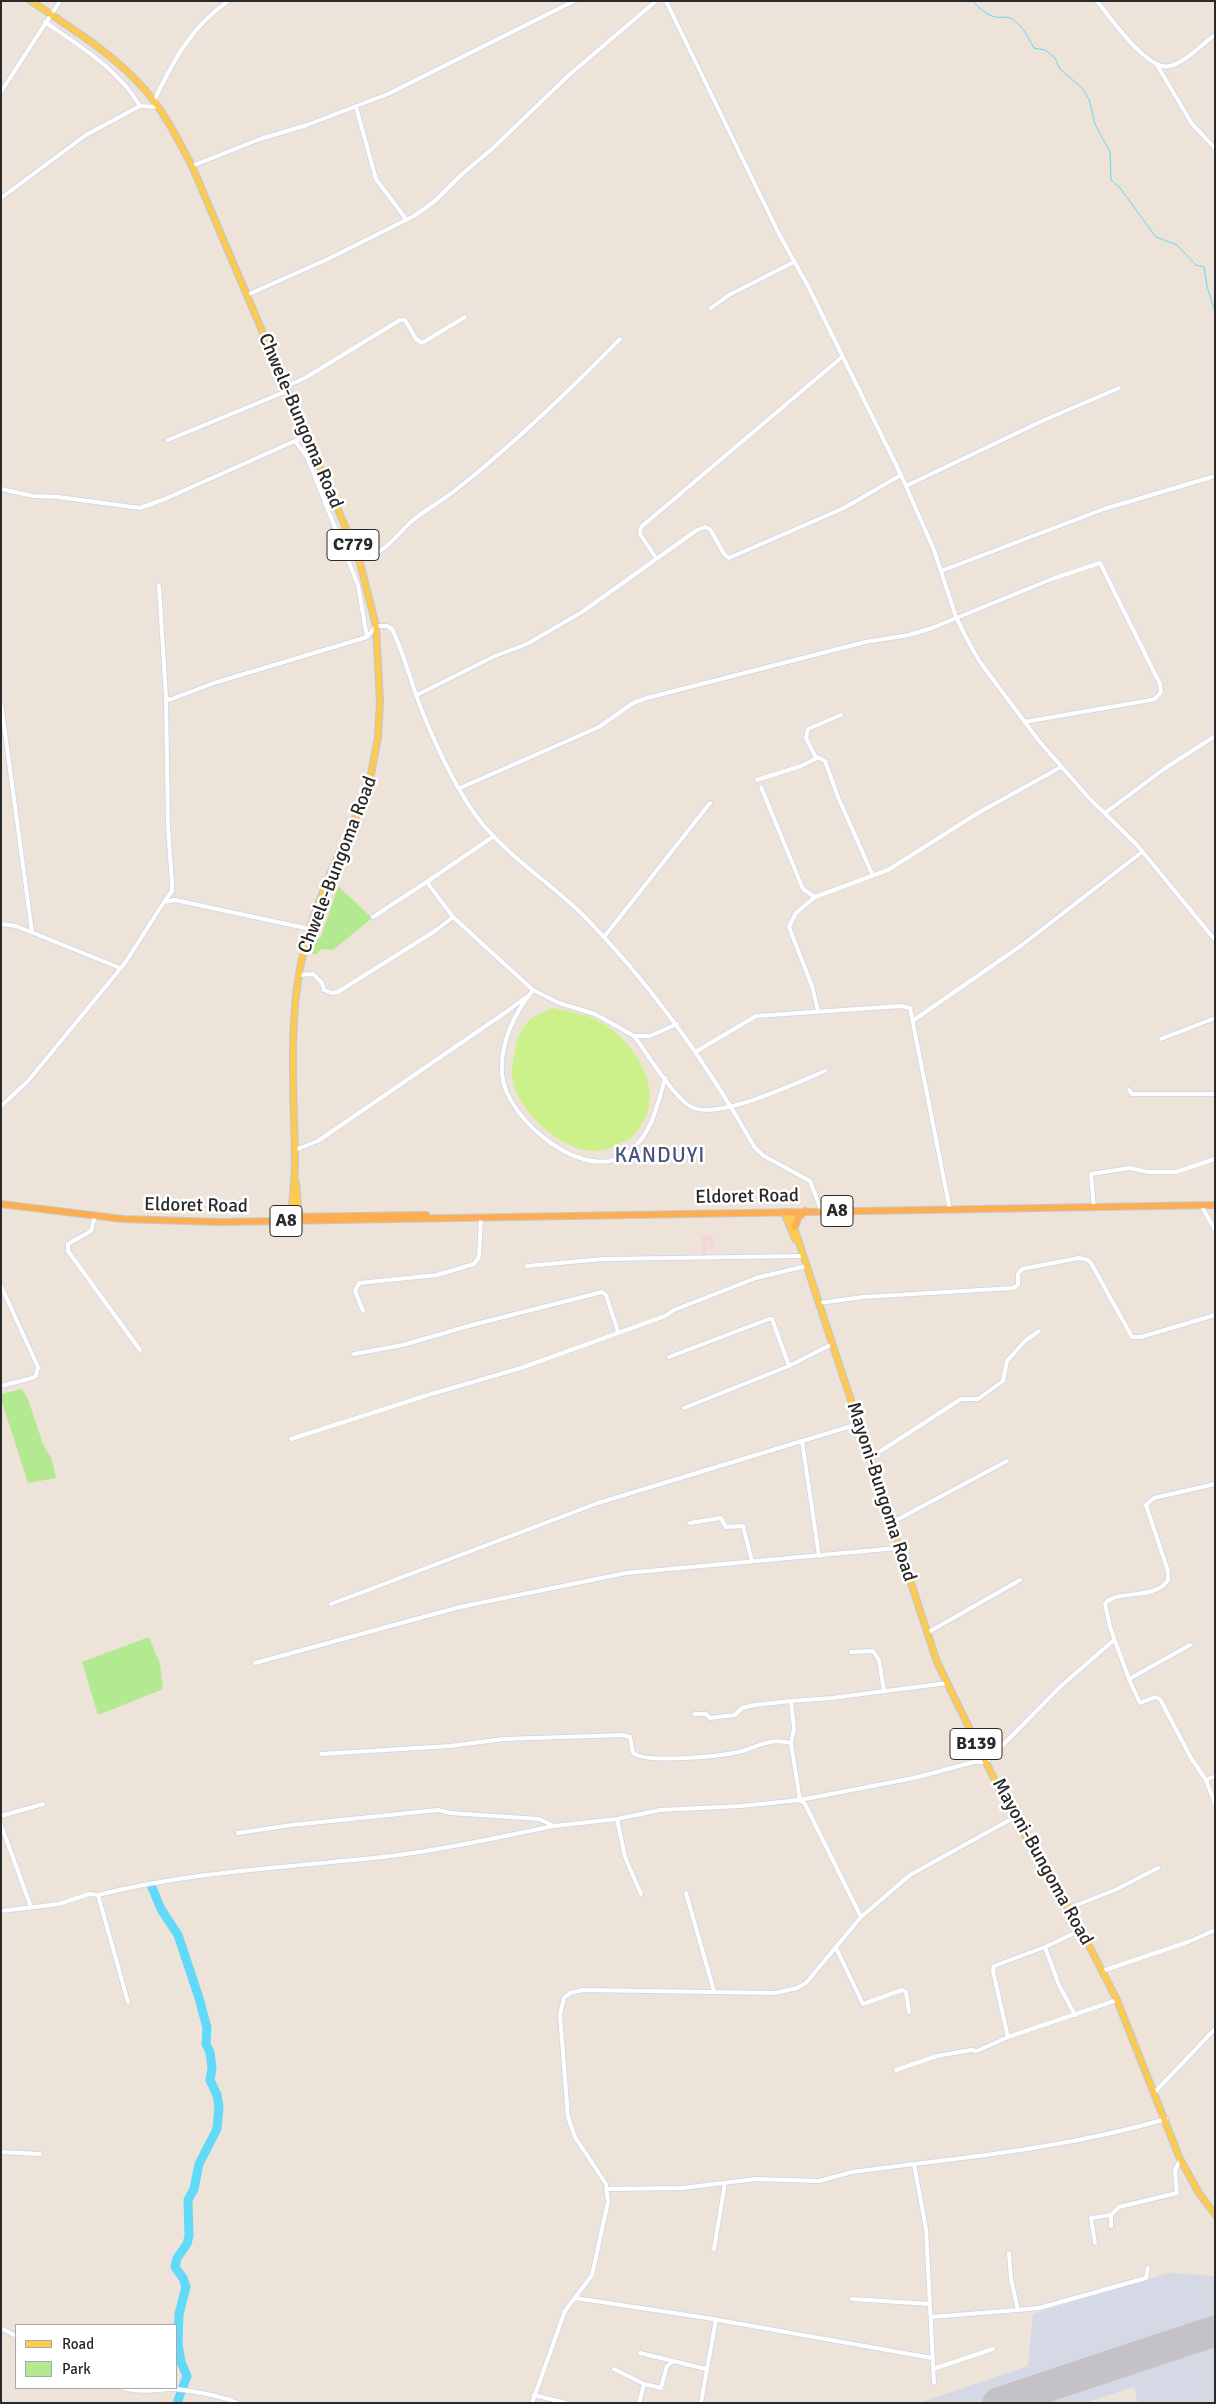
<!DOCTYPE html>
<html>
<head>
<meta charset="utf-8">
<style>
  body { margin:0 }
  #map { position:relative; width:1216px; height:2404px; overflow:hidden; background:#ede3d9; font-family:Signika,sans-serif }
  canvas { display:block }
  .frame { position:absolute; inset:0; border:2px solid #292929; pointer-events:none }
  .legend { position:absolute; left:15px; top:2324px; width:162px; height:65px; box-sizing:border-box; background:#fff; border:1px solid #a9a9a9; margin:0; padding:6px 9px; list-style:none; font-size:15px; color:#292929 }
  .legend li { display:flex; align-items:center; gap:10px; height:25px }
  .legend b { width:25px; border:1px solid #a9a9a9 }
</style>
</head>
<body>
<div id="map">
<canvas width="1216" height="2404"></canvas>
<div class="frame"></div>
<ul class="legend">
<li><b style="height:6px;background:#fdca4d"></b>Road</li>
<li><b style="height:14px;background:#b3e990"></b>Park</li>
</ul>
</div>
<script>
const c = document.querySelector('canvas').getContext('2d');
c.lineJoin = 'round';
function fillPath(path, color) { c.fillStyle = color; c.fill(path, 'evenodd'); }
function strokePath(path, color, width, dash) { c.strokeStyle = color; c.lineWidth = width; c.lineCap = dash ? 'butt' : 'round'; c.setLineDash(dash || []); c.stroke(path); }
function write(font, color, halo, rows, align = 'center') {
  c.font = font + ' Signika,sans-serif'; c.lineWidth = 5; c.setLineDash([]); c.textBaseline = 'middle'; c.strokeStyle = halo; c.fillStyle = color; for (const [text, x, y, turn = 0] of rows) {
    c.save(); c.translate(x, y); c.rotate((+turn || 0) * Math.PI / 180); c.textAlign = isNaN(turn) ? turn : align; if (halo) c.strokeText(text, 0, 0); c.fillText(text, 0, 0); c.restore();
  }
}
const medical = new Path2D(`
  M702,1236h11v13h-4v-8h-3v14h-4z`);
const airport = new Path2D(`
  M1169,2273l46,3v127h-77l-4,-16 -50,16h-165l109,-37 5,-52z`);
const green = new Path2D(`
  M338,886l34,32 -39,32 -11,-1 -7,6 -4,-3 5,-12 5,-3z
  M22,1389l6,10 15,45 9,16 4,18 -28,5 -27,-84v-5z
  M149,1637l11,27 3,25 -65,26 -16,-53z`);
const pitch = new Path2D(`
  M553,1008c16,4 36,6 51,16 29,18 59,62 40,96 -4,7 -7,14 -14,18 -11,6 -22,13 -35,13 -33,0 -76,-38 -82,-70 -2,-10 0,-20 2,-30 2,-13 6,-24 17,-33 6,-4 14,-7 21,-10z`);
const stream = new Path2D(`
  M972,1c6,5 13,13 20,15 7,3 13,-1 20,3 11,7 16,18 22,29l11,2 10,8 5,11 22,19 7,11 6,25 15,28 1,28 9,8 36,49 21,8 19,20 8,2 3,19 8,26`);
const river = new Path2D(`
  M151,1885l10,24 17,26 21,63 8,30 -1,16 4,8 2,17 -2,11 7,15 2,11 -2,23 -18,35 -5,25 -6,11 1,36 -2,8 -10,14 -2,9 8,11 3,9 -7,27 -1,30 3,18 6,14 -10,27`);
const runway = new Path2D(`
  M998,2403l217,-72`);
const minor = new Path2D(`
  M666,1l113,233 29,52 93,189 33,75 22,67 13,26 11,19 59,79 50,57 48,47 78,95
  M1097,1c13,16 51,71 73,65 16,-4 32,-22 45,-31
  M45,22c35,24 73,47 95,84
  M1157,65l35,59 23,24
  M1,92l59,-91
  M154,101c19,-40 37,-74 74,-100
  M356,107l20,72 30,40
  M192,166l68,-27 47,-14 81,-31 186,-93
  M1,198l85,-63 54,-29 18,1
  M247,295l81,-36 86,-43 21,-15 26,-26 31,-26 77,-74 87,-74
  M711,308l18,-13 65,-33
  M285,387l20,-9 95,-58h5l11,19 6,4 43,-26
  M168,440l119,-49
  M295,441l12,16 51,128 9,52
  M906,486l136,-65 77,-33
  M1,489l32,7 25,1 82,11 25,-9 141,-63
  M656,558l-16,-24 1,-7 201,-170
  M359,559c27,-5 35,-22 54,-39 14,-11 30,-20 44,-31 58,-46 111,-97 163,-150
  M941,571l163,-62 108,-32
  M159,586l7,111 3,3 45,-17 153,-46 9,-11h11l5,3c13,26 19,55 30,82 14,35 35,80 58,110 29,36 70,62 103,94 69,70 124,148 172,233l9,8 46,25 11,29
  M417,695l78,-39 32,-12 55,-32 115,-82 8,-3 5,2 14,25 5,4 115,-50 57,-33
  M1,703l31,229
  M841,715l-33,14 -2,9 9,18 10,5 13,36 35,79
  M757,780l44,-14 16,-8
  M761,787l42,102 12,8 73,-27 90,-57 83,-46
  M460,788l139,-61 34,-24 14,-5 218,-56 44,-7 23,-7 120,-49 48,-16 60,121 1,8 -6,7 -10,2 -121,21
  M1105,813l59,-44 51,-33
  M494,836l-66,45 1,4 24,32 80,73 26,13 36,11 39,22h16l27,-12
  M815,897l-19,16 -7,14 23,59 6,25
  M164,902l8,-11v-8l-4,-56 -2,-130
  M373,917l55,-36
  M1,924l15,2 104,42
  M604,937l106,-134
  M299,975l14,-1 9,9 2,7 8,3 6,-1 97,-61 18,-14
  M533,990c-19,24 -33,52 -31,84 3,45 85,113 127,78 23,-18 29,-48 36,-74
  M914,1020l108,-75 120,-93
  M634,1036c16,21 34,53 54,69 25,19 109,-23 137,-34
  M1161,1039l54,-21
  M697,1051l59,-35 145,-10 9,2 40,202
  M1129,1090l3,4h83
  M1,1106l27,-25 97,-118 39,-61 11,-2 135,29
  M295,1150l23,-9 191,-131 17,-13
  M1201,1205l14,25
  M1094,1208l-3,-34 39,-6 18,4h28l39,-13
  M95,1216l-4,15 -23,13v7l72,99
  M527,1266l76,-7 199,-3
  M1,1286l37,81 -2,9 -4,2 -31,8
  M819,1303l44,-6 150,-9 5,-3v-11l4,-5 57,-11 9,2 3,3 41,74h9l74,-22
  M363,1311l-8,-20 4,-8 78,-8 37,-11 5,-7 2,-40
  M354,1354l49,-9 69,-20 130,-33 4,3 12,37
  M669,1357l100,-38h3l17,47
  M684,1408l105,-42 43,-22
  M291,1439l137,-44 93,-27 144,-52 9,-6 82,-32 50,-12
  M802,1441l17,115
  M870,1458l91,-59h17l25,-18 4,-20 18,-20 14,-10
  M690,1523l31,-5 5,9 17,-1 9,35
  M891,1523l116,-62
  M331,1604l267,-101 260,-79
  M927,1633l93,-53
  M1190,1645l-61,34 11,24 15,-6 5,2 31,59 15,22 9,24
  M851,1652l22,-1 6,9 5,31
  M255,1663l205,-56 166,-34 272,-25
  M1129,1679l-19,-52 -5,-23c9,-15 50,-3 63,-24v-9l-22,-66 8,-7 61,-14
  M694,1714h12l4,4 25,-3 7,-7 13,-3 36,-4
  M321,1754l129,-8 54,-7 119,-4 7,2 3,16c14,11 87,3 106,-1 20,-5 29,-15 52,-9
  M1206,1780l9,-4
  M1,1816l42,-12
  M617,1819l8,38 16,37
  M1,1825l30,82
  M238,1833l54,-8 146,-15 12,3 89,6 15,7 63,-7 43,-9 81,-4 59,-6 114,-22 60,-16h12l75,-76 53,-46
  M686,1893l28,98
  M98,1895c99,-25 201,-28 301,-40 52,-7 103,-18 154,-29
  M1069,1908l46,-18 43,-22
  M1,1911l58,-7 30,-10 9,1 30,107
  M861,1917l-56,-113 -5,-4 -9,-57 3,-14 -3,-28 41,-3 115,-15
  M1045,1947l14,38 16,30
  M836,1948l27,56 39,-14 4,2 3,20
  M1102,1971l86,-29 27,-12
  M1008,2037l109,-37
  M896,2070l41,-14 34,-6 6,1 31,-14 -15,-66 1,-5 51,-19 36,-17
  M1155,2092l60,-63
  M1,2152l39,2
  M606,2189l76,-1 74,-9 63,2 33,-9 62,-8
  M1111,2226v-11l8,-8 58,-14 -2,-22 5,-12
  M1095,2243l-4,-25 20,-3
  M714,2249l11,-66
  M575,2298l132,20 225,40
  M852,2299l78,5
  M1018,2310l21,-2 107,-30 2,-10
  M931,2317l87,-7 -7,-31 -2,-26
  M1,2328l15,8
  M640,2353l66,16
  M614,2369l30,15 17,4 6,-22 5,-4
  M933,2369l60,-20
  M934,2383l-8,-154 -12,-65c85,-10 169,-21 252,-45
  M124,2388c16,5 31,2 47,1 13,0 56,8 66,14
  M534,2395l32,8
  M532,2403l33,-92 27,-36 16,-73 -2,-18 -31,-47 -7,-20 -8,-102 4,-17 6,-5 13,-3 192,3 22,-5 9,-5 55,-66 49,-42 105,-58
  M639,2403l5,-19
  M701,2403l15,-84`);
const primary = new Path2D(`
  M31,1c40,27 83,53 115,90 19,22 32,49 46,75l167,393 17,67 4,76 -2,35 -9,48c-23,57 -54,113 -67,174 -14,62 -8,137 -7,201 0,20 -3,41 -4,61
  M296,1183l3,38
  M784,1212l11,27
  M789,1212l148,450 66,135 78,133 36,70 63,159 19,34 16,21`);
const trunk = new Path2D(`
  M1,1204l122,15 96,3 996,-17
  M288,1217l138,-2
  M795,1227l3,-9 7,-7`);
const shields = [
  [353,545,52],
  [837,1211,32],
  [286,1221,32],
  [976,1744,52]
];
const shieldNames = [
  ["C779",353,545],
  ["A8",837,1211],
  ["A8",286,1221],
  ["B139",976,1744]
];
const streetNames = [
  ["Chwele-Bungoma Road",300,421,67],
  ["Chwele-Bungoma Road",338,865,-69],
  ["Eldoret Road",747,1197,-1],
  ["Eldoret Road",196,1206,1],
  ["Mayoni-Bungoma Road",881,1492,72],
  ["Mayoni-Bungoma Road",1042,1862,61]
];
const quarterNames = [
  ["KANDUYI",660,1156]
];
fillPath(medical, '#f5d5d8');
fillPath(airport, '#d5d8e5');
fillPath(green, '#b3e990');
fillPath(pitch, '#ccf18a');
strokePath(stream, '#61daf9', 1);
strokePath(river, '#61daf9', 9);
strokePath(runway, '#c4c2c7', 31);
strokePath(minor, '#ced3e4', 5.5);
strokePath(primary, '#c7c7c7', 8);
strokePath(trunk, '#c7c7c7', 8);
strokePath(minor, '#fff', 4);
strokePath(primary, '#fdca4d', 5.5);
strokePath(trunk, '#feae50', 6);
for (const [x, y, w] of shields) { const box = new Path2D(); box.roundRect(x - w / 2, y - 15.5, w, 31, 4); c.fillStyle = '#fff'; c.fill(box); strokePath(box, '#292929', 1); }
write('bold 18px', '#292929', null, shieldNames);
write('19px', '#292929', '#fff', streetNames);
c.letterSpacing = '1px';
write('21px', '#45527d', '#fff', quarterNames);
c.letterSpacing = '0px';
</script>
</body>
</html>
